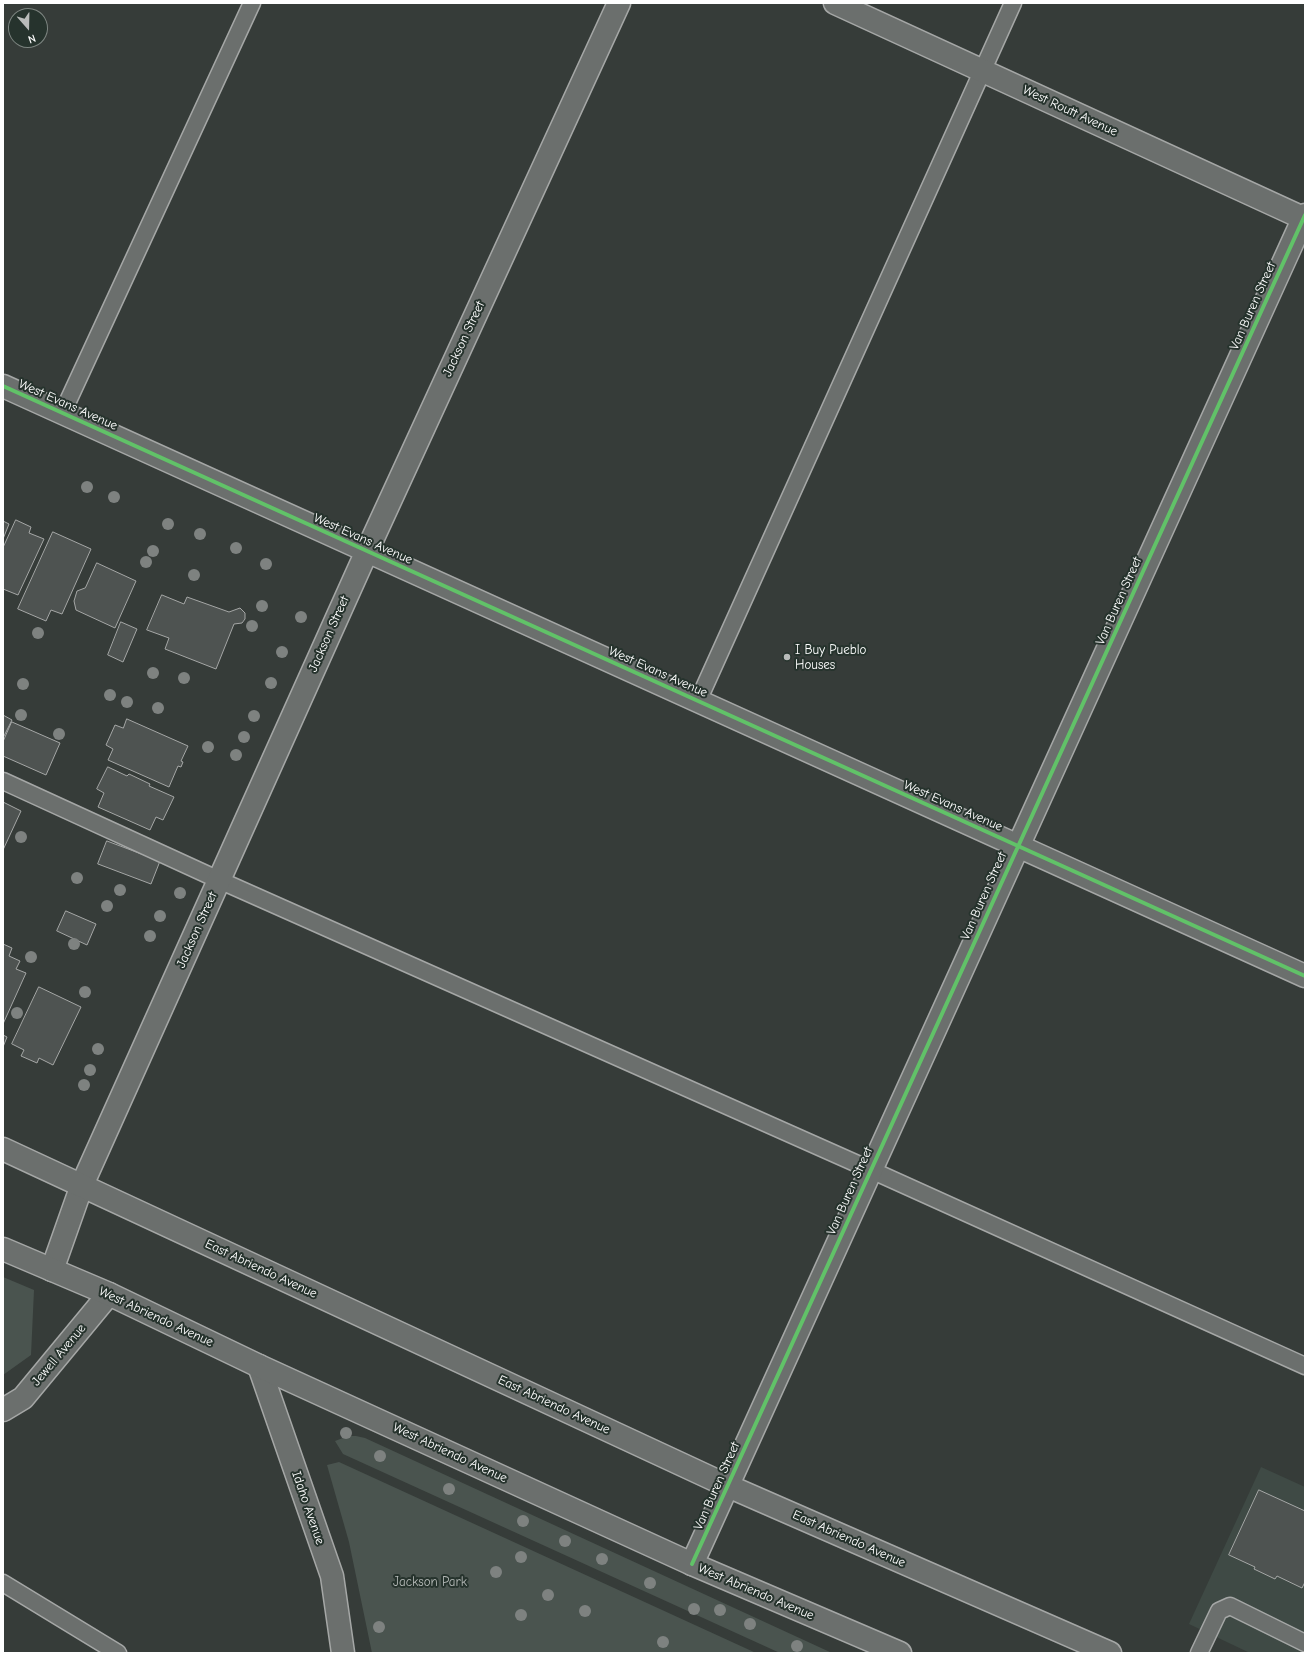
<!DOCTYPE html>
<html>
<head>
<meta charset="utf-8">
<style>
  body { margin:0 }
  #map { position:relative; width:1308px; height:1656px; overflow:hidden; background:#363c39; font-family:"Comic Neue",sans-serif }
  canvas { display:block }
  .frame { position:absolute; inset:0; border:4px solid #fff; pointer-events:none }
  .north { position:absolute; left:8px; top:8px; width:40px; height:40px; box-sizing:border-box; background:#26332d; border:1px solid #7d8581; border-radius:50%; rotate:160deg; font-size:11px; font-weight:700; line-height:16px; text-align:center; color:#fff }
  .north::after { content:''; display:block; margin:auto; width:14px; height:18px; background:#b9bbba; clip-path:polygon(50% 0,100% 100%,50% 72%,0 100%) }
</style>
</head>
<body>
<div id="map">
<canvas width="1308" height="1656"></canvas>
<div class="frame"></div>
<div class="north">N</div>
</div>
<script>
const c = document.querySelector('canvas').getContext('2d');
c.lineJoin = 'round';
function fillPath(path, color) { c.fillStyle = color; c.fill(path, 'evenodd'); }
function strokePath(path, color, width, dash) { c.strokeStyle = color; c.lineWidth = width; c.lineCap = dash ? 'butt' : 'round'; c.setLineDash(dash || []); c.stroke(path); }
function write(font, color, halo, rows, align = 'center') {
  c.font = font + ' "Comic Neue",sans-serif'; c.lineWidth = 4; c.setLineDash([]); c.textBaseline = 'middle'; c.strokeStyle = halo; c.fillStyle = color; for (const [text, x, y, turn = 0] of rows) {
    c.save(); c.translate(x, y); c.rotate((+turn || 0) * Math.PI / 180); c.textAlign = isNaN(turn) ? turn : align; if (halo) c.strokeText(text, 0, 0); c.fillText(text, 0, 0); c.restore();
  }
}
const built = new Path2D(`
  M1261,1467l44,20v166h-55l-61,-29z`);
const green = new Path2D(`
  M3,1277l31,13 -3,65 -28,20z
  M348,1436h8l9,2 467,215h-52l-437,-199 -8,-13z
  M339,1462l417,191h-384l-23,-111 -22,-77z`);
const building = new Path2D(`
  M16,520l15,7 -2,6 15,6 -26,56 -15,-6v-41z
  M3,521l6,3 -6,15z
  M53,532l38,17 -29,65 -11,-4 -5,11 -28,-12z
  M97,563l39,18 -21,47 -39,-18 -2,-9 3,-10 8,-3z
  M162,595l22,9 3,-7 42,15 11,-4 5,5v6l-3,4 -8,1 -18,45 -51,-20 4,-11 -22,-8z
  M121,622l16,7 -14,33 -15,-7z
  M3,715l9,5 -9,18z
  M127,719l61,27 -7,15 2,1 -2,5 -3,-1 -9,21 -61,-27 5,-11 -7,-4 9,-20 8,3z
  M12,722l48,21 -14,32 -43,-19v-14z
  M108,767l19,9 2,-2 21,10 -1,2 25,11 -11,23 -7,-3 -6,13 -52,-23 6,-14 -7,-4z
  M3,802l18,9 -18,39z
  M107,841l53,20 -9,23 -53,-20z
  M66,911l30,13 -9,21 -30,-14z
  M3,944l9,4 -3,8 11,5 -4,8 10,4 -23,51z
  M39,987l42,20 -28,58 -14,-7 -2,5 -16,-7 3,-6 -12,-6z
  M3,1035l4,2 -4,10z
  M1259,1490l46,21v71l-3,6 -25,-12 -2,3 -21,-10 1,-2 -26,-12z`);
const lane = new Path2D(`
  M62,414l190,-411
  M698,701l315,-698
  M3,781l216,99 652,290 434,196
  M3,1583l115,70
  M1199,1653l20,-42 11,-5 75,37`);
const street = new Path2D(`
  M835,3l470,216
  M3,386l1302,590
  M52,1270l30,-85 285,-634 252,-548
  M259,1366l73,210 11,77
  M3,1410l20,-12 86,-104
  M692,1564l613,-1349`);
const secondary = new Path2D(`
  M3,1149l725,337 382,167
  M3,1249l106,45 150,72 433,198 208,89`);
const cycleway = new Path2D(`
  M3,386l1302,590
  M692,1564l613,-1349`);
const trees = [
  [87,487],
  [114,497],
  [168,524],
  [200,534],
  [236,548],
  [153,551],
  [146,562],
  [266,564],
  [194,575],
  [262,606],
  [301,617],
  [252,626],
  [38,633],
  [282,652],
  [153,673],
  [184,678],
  [271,683],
  [23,684],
  [110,695],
  [127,702],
  [158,708],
  [21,715],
  [254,716],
  [59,734],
  [244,737],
  [208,747],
  [236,755],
  [21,837],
  [77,878],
  [120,890],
  [180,893],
  [107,906],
  [160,916],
  [150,936],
  [74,944],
  [31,957],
  [85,992],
  [17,1013],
  [98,1049],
  [90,1070],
  [84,1085],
  [346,1433],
  [380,1456],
  [449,1489],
  [523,1521],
  [565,1541],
  [521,1557],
  [602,1559],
  [496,1572],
  [650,1583],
  [548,1595],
  [694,1609],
  [720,1610],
  [585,1611],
  [521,1615],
  [750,1624],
  [379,1627],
  [663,1642],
  [797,1646]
];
const markers = [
  [787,657,4,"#b9bbba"]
];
const streetNames = [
  ["West Routt Avenue",1070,111,25],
  ["Van Buren Street",1253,306,-66],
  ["Jackson Street",464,339,-65],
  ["West Evans Avenue",68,405,24],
  ["West Evans Avenue",363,539,24],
  ["Van Buren Street",1119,601,-66],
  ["Jackson Street",329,634,-66],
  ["West Evans Avenue",658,672,24],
  ["West Evans Avenue",953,806,24],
  ["Van Buren Street",984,896,-66],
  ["Jackson Street",197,930,-66],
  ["Van Buren Street",850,1191,-66],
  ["East Abriendo Avenue",261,1269,25],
  ["West Abriendo Avenue",156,1317,25],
  ["Jewell Avenue",59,1355,-50],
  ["East Abriendo Avenue",554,1405,25],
  ["West Abriendo Avenue",450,1453,25],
  ["Van Buren Street",717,1486,-66],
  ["Idaho Avenue",308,1508,71],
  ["East Abriendo Avenue",849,1539,24],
  ["West Abriendo Avenue",756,1592,23]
];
const poiNames = [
  ["I Buy Pueblo",795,650],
  ["Houses",795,665]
];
const parkNames = [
  ["Jackson Park",430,1582]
];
fillPath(built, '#3f4a45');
fillPath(green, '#4a544f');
fillPath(building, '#4e5351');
strokePath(building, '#a5a7a6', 1);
strokePath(lane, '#a5a7a6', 19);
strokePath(street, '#a5a7a6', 25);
strokePath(secondary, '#a5a7a6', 25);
strokePath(lane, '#6b6f6d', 16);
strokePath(street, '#6b6f6d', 22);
strokePath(secondary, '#6b6f6d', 22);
strokePath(cycleway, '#61c268', 4);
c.fillStyle = '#7e8280';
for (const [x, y] of trees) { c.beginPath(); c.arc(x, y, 6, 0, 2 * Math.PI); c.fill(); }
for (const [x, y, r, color] of markers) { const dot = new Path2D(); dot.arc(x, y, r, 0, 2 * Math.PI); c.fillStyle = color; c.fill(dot); strokePath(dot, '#26332d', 1.5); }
write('13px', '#fff', '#26332d', streetNames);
write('13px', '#fff', '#26332d', poiNames, 'left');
write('13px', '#b8bcba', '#26332d', parkNames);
</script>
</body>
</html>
